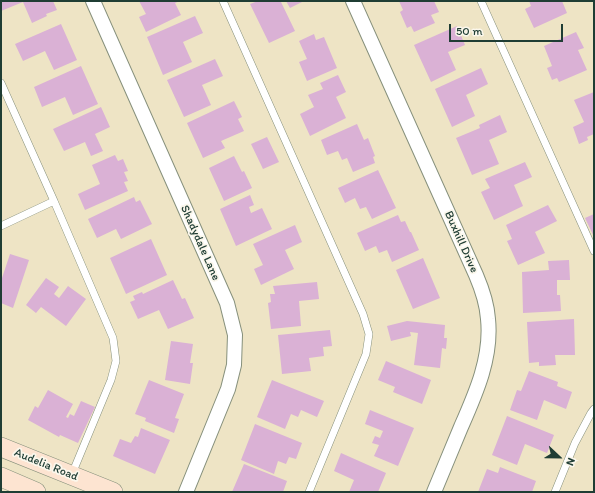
<!DOCTYPE html>
<html>
<head>
<meta charset="utf-8">
<style>
  body { margin:0 }
  #map { position:relative; width:595px; height:493px; overflow:hidden; background:#eee4c5; font-family:Itim,sans-serif }
  canvas { display:block }
  .frame { position:absolute; inset:0; border:2px solid #1f3d34; pointer-events:none }
  .north { position:absolute; left:539px; top:437px; width:40px; height:40px; -webkit-text-stroke:3px #fbf7ec; paint-order:stroke; rotate:112deg; font-size:11px; font-weight:700; line-height:16px; text-align:center; color:#1f3d34 }
  .north::after { content:''; display:block; margin:auto; width:14px; height:18px; background:#1f3d34; clip-path:polygon(50% 0,100% 100%,50% 72%,0 100%) }
  .scale { position:absolute; left:449px; top:24px; width:114px; height:18px; box-sizing:border-box; border:2px solid #1f3d34; border-top:0; padding-left:5px; font-size:12px; line-height:14px; white-space:nowrap; color:#1f3d34; -webkit-text-stroke:3px #fbf7ec; paint-order:stroke }
</style>
</head>
<body>
<div id="map">
<canvas width="595" height="493"></canvas>
<div class="frame"></div>
<div class="north">N</div>
<div class="scale">50 m</div>
</div>
<script>
const c = document.querySelector('canvas').getContext('2d');
c.lineJoin = 'round';
function fillPath(path, color) { c.fillStyle = color; c.fill(path, 'evenodd'); }
function strokePath(path, color, width, dash) { c.strokeStyle = color; c.lineWidth = width; c.lineCap = dash ? 'butt' : 'round'; c.setLineDash(dash || []); c.stroke(path); }
function write(font, color, halo, rows, align = 'center') {
  c.font = font + ' Itim,sans-serif'; c.lineWidth = 3.5; c.setLineDash([]); c.textBaseline = 'middle'; c.strokeStyle = halo; c.fillStyle = color; for (const [text, x, y, turn = 0] of rows) {
    c.save(); c.translate(x, y); c.rotate((+turn || 0) * Math.PI / 180); c.textAlign = isNaN(turn) ? turn : align; if (halo) c.strokeText(text, 0, 0); c.fillText(text, 0, 0); c.restore();
  }
}
const building = new Path2D(`
  M1,1h52l4,9 -11,4 1,2 -15,7 -9,-21 -22,9z
  M139,1h41l-5,2 6,12 -35,17 -7,-15 7,-3z
  M258,1h26l-3,1 14,29 -26,12 -19,-39z
  M286,1h18l-14,7z
  M399,1h35l5,11 -8,3 4,8 -21,9 -3,-6 -4,2 -7,-16 3,-2z
  M529,1h33l5,12 -33,15 -9,-19 6,-3z
  M195,16l8,17 -20,9 9,20 -29,13 -16,-38z
  M61,24l16,36 -23,10 -9,-19 -22,10 -8,-17z
  M457,26l8,19 -17,7 8,18 -25,12 -17,-37z
  M576,32l8,16 -6,2 9,20 -28,12 -2,-4 -5,2 -5,-12 5,-2 -8,-20z
  M314,34l2,6 8,-3 13,31 -30,13 -8,-19 8,-3 -8,-18z
  M215,59l8,17 -21,9 9,20 -27,12 -17,-37z
  M81,66l17,38 -25,11 -8,-18 -23,10 -8,-20z
  M481,68l7,16 -22,11 9,21 -23,11 -17,-38z
  M338,75l8,17 -10,5 10,21 -36,18 -10,-22 14,-7 -6,-12 15,-6 -3,-6z
  M594,92v42l-7,3 1,3 -9,4 -6,-17 11,-5 -10,-22z
  M234,101l8,16 -4,2 6,12 -23,10 4,7 -22,10 -16,-35z
  M101,107l9,20 -15,7 8,17 -12,5 -6,-14 -21,9 -11,-22z
  M500,115l7,17 -18,8 10,24 -27,11 -16,-37 24,-10 -1,-3z
  M357,124l7,16 4,-2 7,18 -2,1 2,6 -22,9 -6,-14 -5,2 -4,-9 -11,4 -6,-15z
  M267,137l12,25 -16,7 -12,-25z
  M115,155l3,6 5,-2 5,12 -4,1 4,9 -4,1 4,9 -43,19 -7,-16 22,-10 -8,-19z
  M234,156l8,16 2,-1 8,17 -28,13 -15,-33z
  M525,162l7,15 -18,8 9,21 -29,14 -13,-28 9,-4 -5,-9z
  M378,170l18,38 -24,11 -6,-12 -6,2 -5,-11 -10,5 -7,-15z
  M250,195l4,10 -5,2 2,6 11,-5 10,21 -36,17 -16,-37z
  M134,197l2,5 4,-2 12,24 -31,15 -5,-10 -19,9 -9,-19z
  M548,205l9,16 -22,11 10,21 -27,12 -11,-24 5,-2 -6,-14z
  M594,214v23l-9,-19z
  M398,215l3,7 4,-1 5,11h1l8,18 -27,12 -5,-12 -8,3 -3,-7 -11,5 -8,-18z
  M295,225l7,17 -17,8 9,19 -33,16 -7,-16 9,-4 -10,-21z
  M151,239l16,36 -41,19 -16,-36z
  M10,254l19,6 -16,48 -12,-5v-26l1,1z
  M423,258l17,40 -27,11 -17,-39z
  M569,260l1,20h-13v15h3l1,16 -38,2 -1,-41 27,-2 -1,-9z
  M46,278l13,9 -5,7 5,4 9,-12 18,13 -20,27 -25,-19 -5,6 -10,-8z
  M173,280l9,19 3,-1 9,20 -26,11 -9,-19 -21,9 -8,-17 5,-2 -2,-4 9,-4 1,2z
  M317,282l2,17 -20,2 2,25 -30,3 -3,-26 3,-1 -1,-8h5l-2,-8z
  M574,319l1,36h-20l1,10 -17,1v-4l-10,1 -2,-41z
  M407,321l38,4 -1,13h3l-1,11 -4,-1 -2,20 -26,-3 4,-32 -8,-1 1,4 -20,5 -4,-15z
  M330,330l2,16 -9,1 1,9 -15,2 2,13 -29,3 -4,-39z
  M171,341l22,3 -3,19h3l-3,21 -25,-4z
  M386,361l45,19 -9,24 -29,-12 2,-5 -17,-7z
  M529,371l29,11 -1,4 15,6 -6,17 -22,-9 -7,20 -27,-10 7,-20 4,1z
  M149,380l35,14 -9,24 4,1 -5,14 -29,-12 1,-3 -11,-4z
  M272,380l52,21 -7,16 -16,-7 -3,7 -7,-3 -6,15 -28,-12z
  M48,390l25,14 -7,13 2,1 2,-4 4,2 7,-15 14,6 -17,36 -18,-8 -1,2 -31,-17 7,-14 3,2z
  M370,410l44,18 -16,38 -24,-10 5,-11 -7,-2 3,-7 5,2 3,-7 -18,-7z
  M507,416l47,19 -7,18 -22,-9 -8,21 -25,-10z
  M255,424l47,19 -6,16 -7,-2 -3,7 -8,-3 -4,13 -33,-14z
  M141,428l29,12 -15,34 -42,-18 7,-17 11,4 4,-7 3,1z
  M341,453l45,20 -8,19h-29l5,-12 -20,-9z
  M244,464l43,17 -4,11h-22l-2,-1 -1,1h-26z
  M500,467l36,14 -4,11h-54l9,-23 11,4z`);
const lane = new Path2D(`
  M223,1l140,313 6,20 -3,20 -57,138
  M481,1l113,250
  M1,83l53,118 -53,25
  M54,201l59,137 3,23 -5,19 -39,94
  M555,492l20,-49 16,-30 3,-4`);
const street = new Path2D(`
  M93,1l134,302 8,32 -1,30 -6,24 -42,103
  M353,1l123,274c6,14 11,28 12,44 4,38 -12,74 -27,108 -9,22 -18,43 -27,65`);
const secondary = new Path2D(`
  M1,447l112,45
  M1,477l35,15`);
const streetNames = [
  ["Buxhill Drive",461,242,66],
  ["Shadydale Lane",200,243,66],
  ["Audelia Road",46,465,22]
];
fillPath(building, '#dab1d5');
strokePath(lane, '#86907c', 8);
strokePath(street, '#86907c', 16);
strokePath(secondary, '#86907c', 20);
strokePath(lane, '#fff', 7);
strokePath(street, '#fff', 14);
strokePath(secondary, '#fde4d1', 19);
write('12px', '#1f3d34', '#fbf7ec', streetNames);
</script>
</body>
</html>
